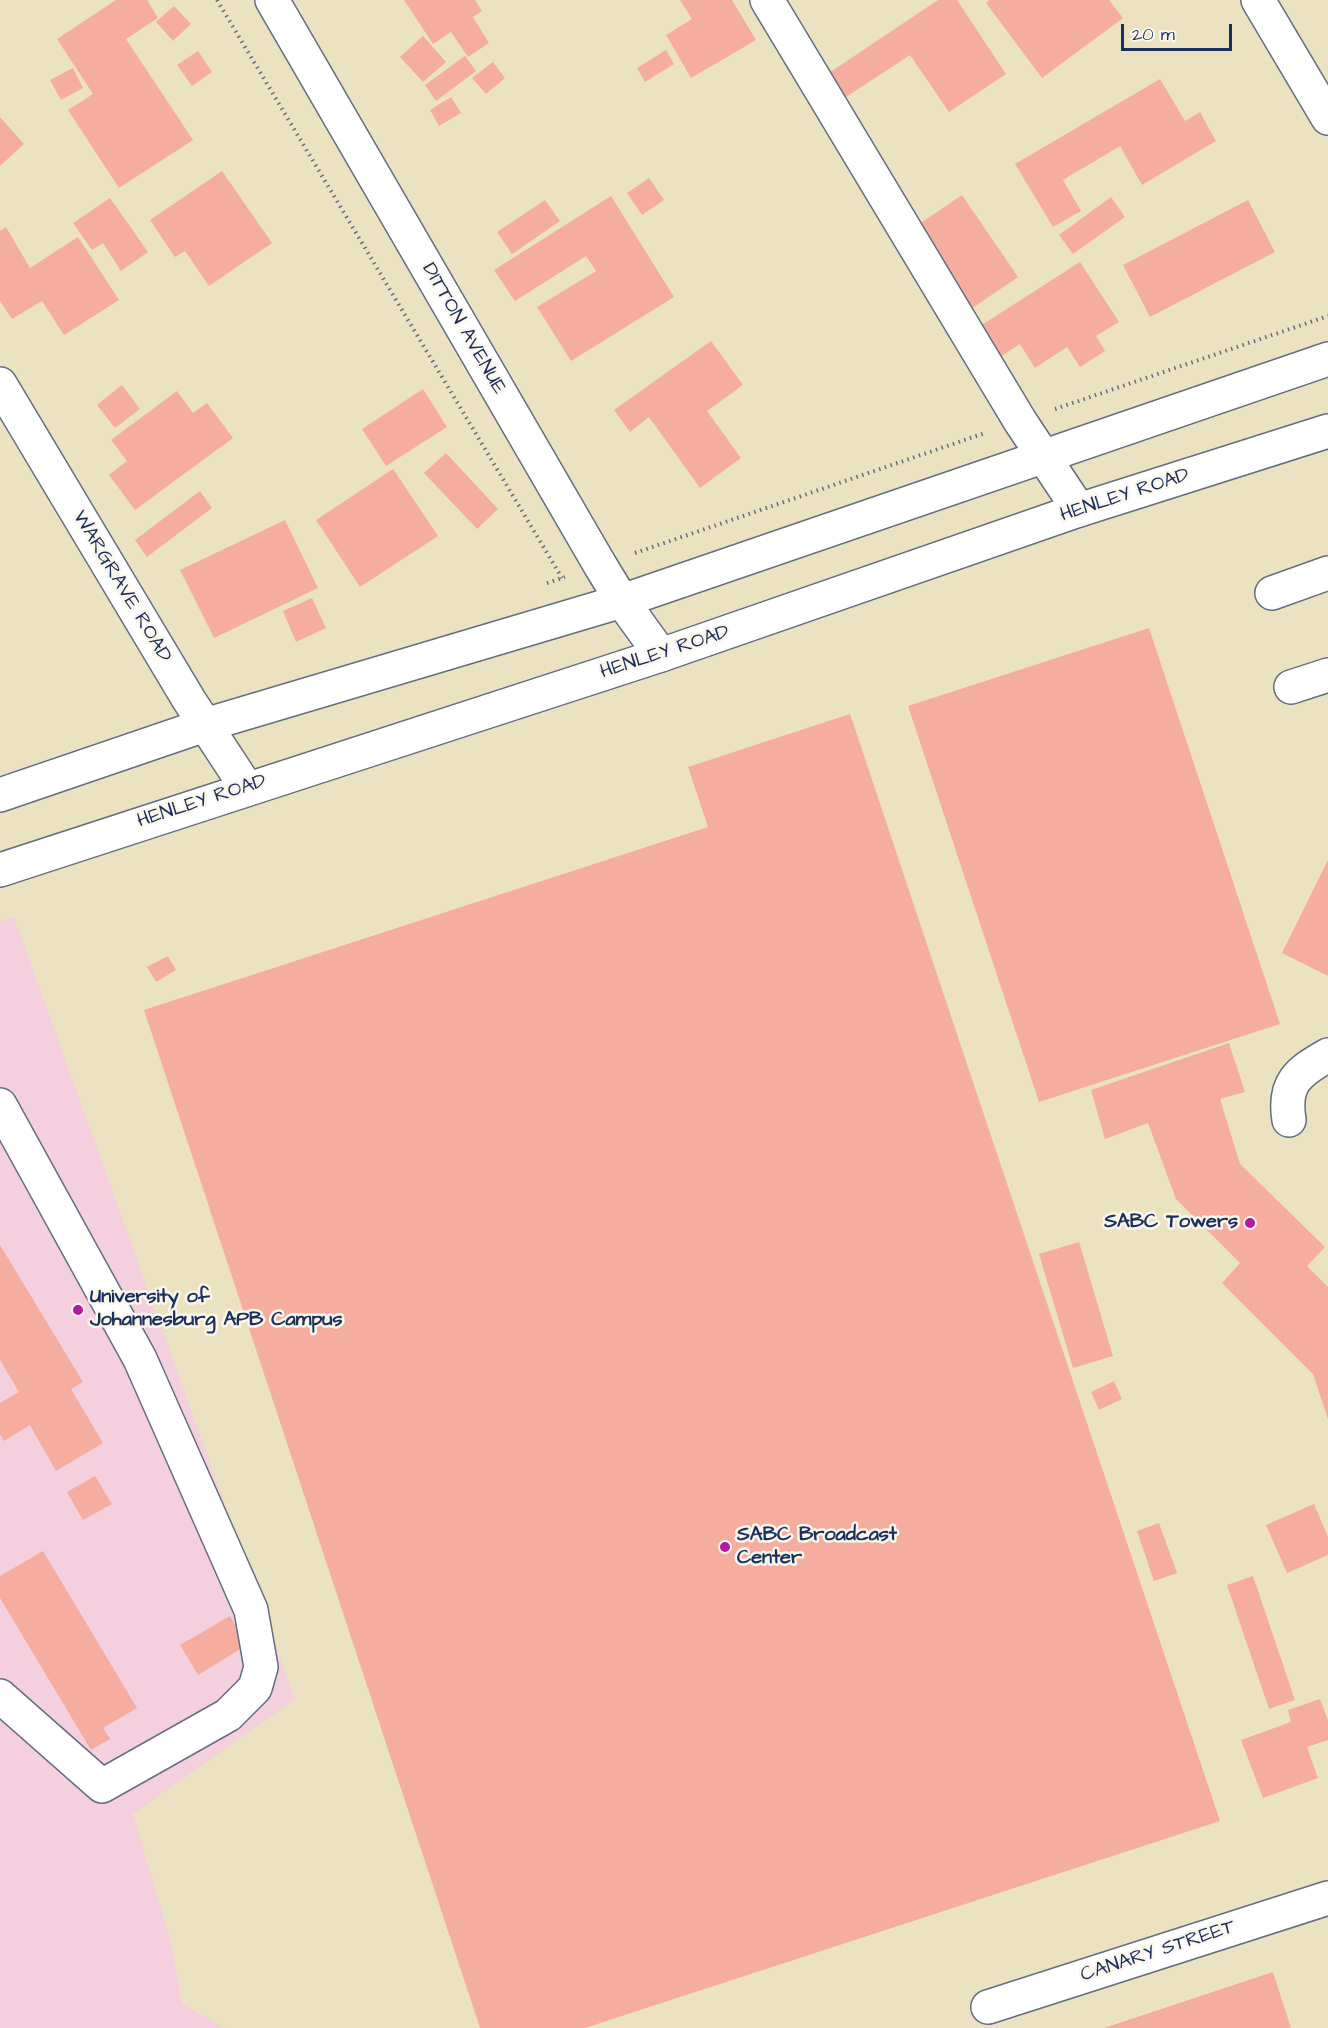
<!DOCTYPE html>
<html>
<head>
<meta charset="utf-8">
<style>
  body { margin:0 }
  #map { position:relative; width:1328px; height:2028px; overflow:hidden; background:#ebe2c1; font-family:"Architects Daughter",sans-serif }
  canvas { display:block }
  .scale { position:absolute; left:1121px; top:24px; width:111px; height:27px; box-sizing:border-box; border:3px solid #1b2f5e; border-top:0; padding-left:8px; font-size:18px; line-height:21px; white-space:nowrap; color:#1b2f5e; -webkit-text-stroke:4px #fbf7ec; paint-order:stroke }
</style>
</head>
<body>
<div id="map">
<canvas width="1328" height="2028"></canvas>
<div class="scale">20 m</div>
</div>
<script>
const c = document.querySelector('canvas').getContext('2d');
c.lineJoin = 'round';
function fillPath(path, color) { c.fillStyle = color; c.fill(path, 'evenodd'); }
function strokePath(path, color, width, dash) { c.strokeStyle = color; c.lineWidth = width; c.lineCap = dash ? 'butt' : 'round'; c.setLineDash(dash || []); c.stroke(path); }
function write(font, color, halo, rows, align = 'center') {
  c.font = font + ' "Architects Daughter",sans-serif'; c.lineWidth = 5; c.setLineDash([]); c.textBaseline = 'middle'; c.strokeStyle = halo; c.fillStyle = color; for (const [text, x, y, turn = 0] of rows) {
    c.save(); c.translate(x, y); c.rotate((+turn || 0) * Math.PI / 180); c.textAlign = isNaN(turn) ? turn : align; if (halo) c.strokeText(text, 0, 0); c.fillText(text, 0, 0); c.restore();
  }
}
const built = new Path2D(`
  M14,917l281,782 -162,115 38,129 11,61 43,24h-225v-1107z`);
const building = new Path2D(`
  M116,0h31l11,18 -32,21 67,101 -74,48 -51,-78 25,-16 -36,-55z
  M404,0h71l7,11 -9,6 16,26 -21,14 -17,-25 -18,12z
  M680,0h52l24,40 -65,38 -25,-43 26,-16z
  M938,0h19l49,74 -57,38 -39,-57 -67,44 -17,-24z
  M989,0h120l14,18 -81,60 -56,-75z
  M174,6l17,18 -18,17 -17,-19z
  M423,36l23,26 -23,20 -23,-25z
  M666,50l8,14 -29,18 -8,-14z
  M198,51l14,21 -20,14 -15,-21z
  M465,56l11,15 -40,30 -11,-16z
  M493,62l12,16 -19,16 -14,-16z
  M73,68l10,20 -22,12 -11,-20z
  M1160,79l25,42 15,-9 16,29 -74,44 -22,-39 -57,34 18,31 -28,16 -38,-63z
  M451,97l10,16 -22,13 -9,-16z
  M0,117l24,27 -24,22z
  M222,171l50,72 -63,43 -24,-35 -10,6 -25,-37z
  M649,178l15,22 -22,15 -15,-22z
  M962,195l56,82 -47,32 -56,-82z
  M611,196l63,101 -103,64 -34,-54 59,-36 -10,-15 -71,45 -21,-31z
  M1111,197l14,20 -52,37 -14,-19z
  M110,198l38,54 -27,19 -18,-28 -11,7 -19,-27z
  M545,200l15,21 -48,33 -15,-22z
  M1248,200l27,52 -125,65 -27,-52z
  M6,227l24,41 48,-31 41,63 -55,35 -22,-34 -30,18 -12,-18v-70z
  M1080,262l39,60 -23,14 9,15 -25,16 -13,-20 -32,21 -15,-24 -20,13 -20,-31z
  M711,341l32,44 -36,26 34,47 -41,30 -51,-71 -19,15 -16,-22z
  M122,385l18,24 -25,19 -18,-23z
  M423,389l24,38 -61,39 -24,-37z
  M177,391l16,22 14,-10 26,35 -98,72 -26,-35 18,-14 -16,-21z
  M446,453l52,56 -21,20 -53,-56z
  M393,469l45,67 -78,51 -44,-67z
  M200,491l12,17 -65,49 -12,-17z
  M285,520l33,68 -104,50 -34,-68z
  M312,598l14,30 -30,14 -13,-31z
  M1149,628l131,396 -241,78 -131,-396z
  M850,714l370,1107 -635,207h-105l-336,-1018 564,-183 -20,-60z
  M1328,860v116l-46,-23z
  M168,956l8,14 -20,12 -9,-15z
  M1229,1043l16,49 -25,7 20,65 85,83 -18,19 21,21v132l-15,-45 -91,-91 18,-20 -64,-64 -28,-76 -43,16 -14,-49z
  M1079,1242l34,114 -40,12 -34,-114z
  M0,1245l83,137 -12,7 32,54 -47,28 -26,-46 -26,16 -4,-7v-31l19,-11 -19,-32z
  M1114,1381l8,18 -23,11 -8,-18z
  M95,1476l17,28 -29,16 -16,-28z
  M1314,1504l14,33v18l-41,18 -21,-48z
  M1159,1523l18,50 -23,8 -17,-50z
  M43,1551l94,157 -34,20 7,11 -19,11 -91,-152v-22z
  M1253,1576l42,124 -26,9 -42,-124z
  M230,1616l17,29 -49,30 -18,-30z
  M1320,1699l8,21v20l-21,7 11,31 -55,20 -22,-58 50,-18 -3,-12z
  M1273,1972l18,56h-187z`);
const path = new Path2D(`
  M217,0l345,578
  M1055,409l273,-93
  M635,553l350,-120
  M547,583l18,-6`);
const minor = new Path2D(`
  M272,0l328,565 22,36 39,54
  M767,0l253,421 59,89
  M1258,0l70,118
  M0,384l189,316 57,87
  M1272,593l56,-20
  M1291,687l37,-12
  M0,1105l140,254 111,251 10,57 -6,21 -27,27 -126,71 -102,-90
  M1289,1120c-6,-37 9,-48 39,-65
  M988,2007l340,-109`);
const major = new Path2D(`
  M0,795l205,-70 417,-124 706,-242
  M0,870l661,-215 418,-145 249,-79`);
const markers = [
  [1250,1223,6,"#b5179e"],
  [78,1310,6,"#b5179e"],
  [725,1547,6,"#b5179e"]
];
const streetNames = [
  ["DITTON AVENUE",463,329,60],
  ["HENLEY ROAD",1125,496,-18],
  ["WARGRAVE ROAD",121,587,59],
  ["HENLEY ROAD",665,653,-18],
  ["HENLEY ROAD",202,802,-18],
  ["CANARY STREET",1158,1952,-18]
];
const poiNames = [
  ["SABC Towers",1238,1223,"right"],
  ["University of",90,1298],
  ["Johannesburg APB Campus",90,1321],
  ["SABC Broadcast",737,1536],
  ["Center",737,1559]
];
fillPath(built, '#f4cfdd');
fillPath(building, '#f5ad9f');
strokePath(minor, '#646e81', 36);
strokePath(major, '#646e81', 36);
strokePath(path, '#646e81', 4, [1.5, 4.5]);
strokePath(minor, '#fff', 33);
strokePath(major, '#fff', 33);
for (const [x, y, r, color] of markers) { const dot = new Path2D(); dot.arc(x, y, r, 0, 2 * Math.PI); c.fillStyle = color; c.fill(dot); strokePath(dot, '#fbf7ec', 2); }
write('20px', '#1b2f5e', '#fbf7ec', streetNames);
write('bold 20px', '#1b2f5e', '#fbf7ec', poiNames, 'left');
</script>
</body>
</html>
